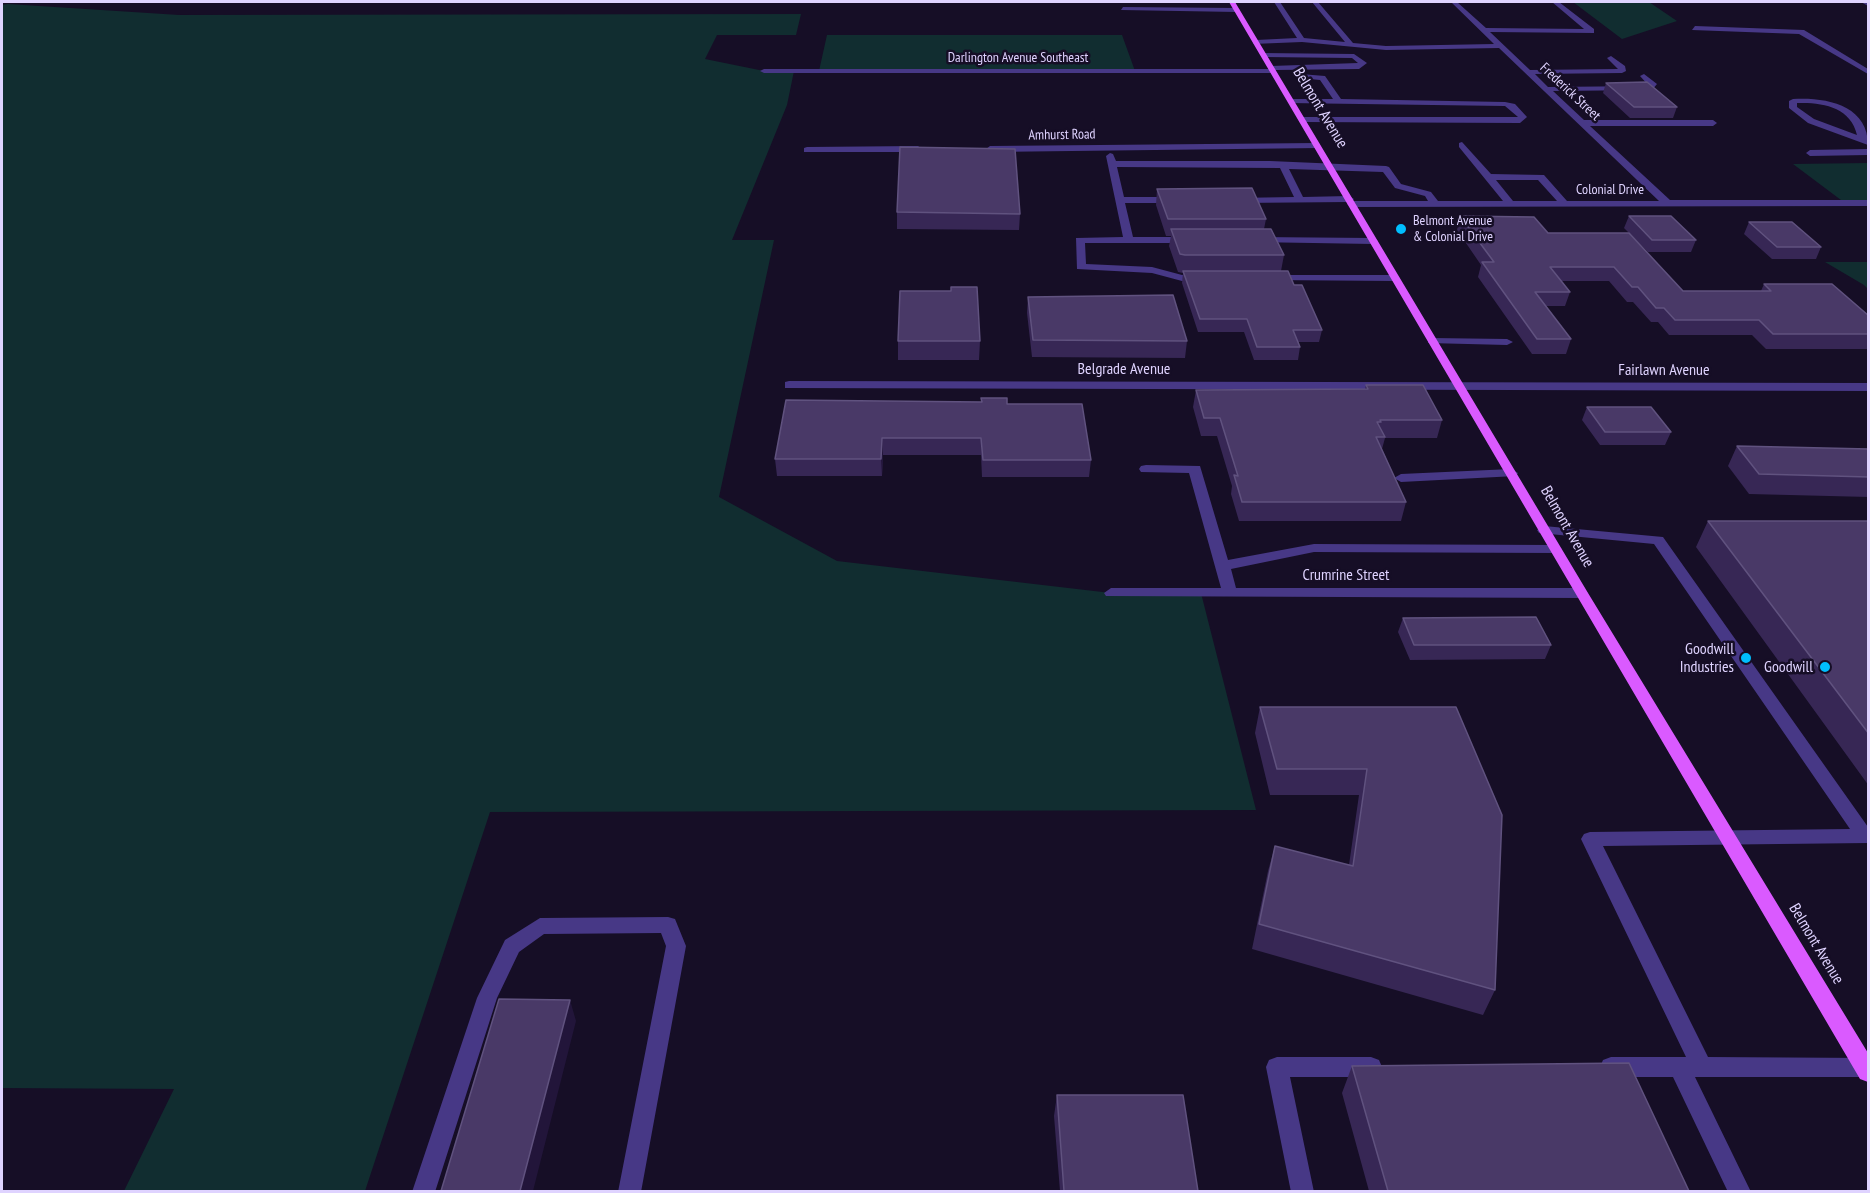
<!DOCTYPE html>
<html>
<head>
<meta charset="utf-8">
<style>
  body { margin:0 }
  #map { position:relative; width:1870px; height:1193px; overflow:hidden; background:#160e26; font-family:"PT Sans Narrow",sans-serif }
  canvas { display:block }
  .frame { position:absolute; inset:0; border:3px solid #dfd3ff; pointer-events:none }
</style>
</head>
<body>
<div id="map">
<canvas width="1870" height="1193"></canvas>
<div class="frame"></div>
</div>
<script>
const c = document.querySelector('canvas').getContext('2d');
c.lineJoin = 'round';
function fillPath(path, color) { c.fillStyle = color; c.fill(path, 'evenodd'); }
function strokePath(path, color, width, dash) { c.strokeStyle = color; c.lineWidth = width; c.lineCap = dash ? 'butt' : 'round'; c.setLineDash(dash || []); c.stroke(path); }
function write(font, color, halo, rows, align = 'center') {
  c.font = font + ' "PT Sans Narrow",sans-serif'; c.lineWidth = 5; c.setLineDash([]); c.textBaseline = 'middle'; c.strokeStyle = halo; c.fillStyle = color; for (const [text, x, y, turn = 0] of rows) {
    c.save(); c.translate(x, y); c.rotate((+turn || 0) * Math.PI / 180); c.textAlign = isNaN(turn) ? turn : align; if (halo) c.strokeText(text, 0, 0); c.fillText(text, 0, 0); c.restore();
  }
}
const green = new Path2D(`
  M1573,2h76l28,19 -55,18z
  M8,4l171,11 622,-1 -5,21h-79l-12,24 59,12h30l-7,34 -55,135h42l-55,257 118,64 274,32h90l55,217 -766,2 -125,379h-241l50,-102 -172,-1v-1083z
  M827,35h295l13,36h-316z
  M1868,163v40h-23l-52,-39z
  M1825,262h43v27l-4,-4z`);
const minor = new Path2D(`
  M1274,2h6l24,36 41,4 -33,-40h6l35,41 33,3 108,-2 -43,-42h6l29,26 98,1 -32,-27h7l35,27v4l-104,-1 40,38 88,-1 -11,-11 4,-2 14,10 1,5 -4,2 -87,1 13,13 101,-1 -9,-10 4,-2 13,10 -5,6 -99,1 31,29h129l4,3 -4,3h-123l80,74h198v6l-516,1 -5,-3 2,-2 -111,1 -5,-3 2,-2 59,-1 -14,-29 -163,-1 7,30h51l5,3 -5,3h-50l8,34h57l5,3 -5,3h-105l1,21 66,3 30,8h21l5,3 -5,3h-21l-30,-8 -75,-4 -1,-31 47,-1 -17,-81 4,-3 3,1 3,7h154l116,5 3,1 12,17 30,8 7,9h65l-44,-54v-4l3,-1 29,32 53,1 23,26h92l-160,-153 -113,2 -84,-8 -49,2 3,-4 41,-2zM1289,169l94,3 12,16 30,8 3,5h-76l2,-2 -5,-3 -46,1zM1496,180h42l19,21h-44z
  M1861,2h7v4z
  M1123,7l114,1 3,2 -3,2 -116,-2z
  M1695,26l109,4 64,39v5l-69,-40 -107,-4z
  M1261,53l93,1 13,9 -8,6 -83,1 -3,3h-509l-4,-2 4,-2h504l3,-3 87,-3 -6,-5 -88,-1z
  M1300,74l25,2 16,23 164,3 10,2 12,13 -7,6 -218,-1 -3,-1v-4h219l-13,-11 -217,-3v-4h45l-13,-19 -20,-2z
  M1793,99c33,-2 75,6 75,46l-60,-22 -19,-15v-7zM1797,103c25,-1 54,4 60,32l-43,-16 -17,-12z
  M1317,143l3,1v4l-330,4 -4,-3 4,-3z
  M807,147l111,-1 4,3 -4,3h-114v-4z
  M1868,149v6l-58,1 -4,-3 4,-3z
  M1256,237l117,1 5,3 -5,3 -121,-2v-4z
  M1272,275h123l5,3 -5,3 -127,-1v-4z
  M1432,338l75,1 6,3 -6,3 -79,-2v-4z
  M789,381l1079,2v8l-1083,-3v-6z
  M1146,465l54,1 28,94 86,-16 241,1 7,4 -7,4 -241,-1 -83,17 5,19h345l7,5 -7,5 -475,-2 -2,-3 7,-5h110l-32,-115 -48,-1 -2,-3 2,-3z
  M1511,469l7,4 -2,3 -115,6 -7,-4 7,-4z
  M1544,526l119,11 205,290v16l-265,3 105,211 160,1v18l-2,1h-171l56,115h-23l-55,-115h-62l-8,-3 -3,-7 3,-7 8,-3h75l-105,-218 3,-5 6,-2 260,-3 -196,-285 -115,-11 -2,-3z
  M668,917l7,2 11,27 -45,246h-23l48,-246 -5,-13 -117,1 -25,18 -22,46 -62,194h-23l65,-194 28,-58 35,-22z
  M1277,1057h94l8,3 3,7 -3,7 -8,3h-81l24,115h-23l-25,-125 3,-7z`);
const major = new Path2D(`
  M1229,2h6l353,591 280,460v29l-8,-3z`);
const wall = new Path2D(`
  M1606,83l71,24 -4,11h-43l-27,-25z
  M1157,189l109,30 -2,10 20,26 -3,16 13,14 28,45 -3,12h-21l2,5 -2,13h-44l-10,-28h-46l-16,-49 1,-10 -5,-1 -9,-26 2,-10h-5l-10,-31z
  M897,212l123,2 -1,16 -122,-1z
  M1460,216l88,17 135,58h78l3,-7 105,32v33h-103l-14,-14h-83l-11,-13h-7l-18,-20h-6l-18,-21h-47l8,11 -5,14h-19l25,33 -5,15h-34l-54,-77 3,-12 -24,-35z
  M1629,216l67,24 -5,12h-43l-24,-24z
  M1749,222l72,25 -5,12h-44l-28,-25z
  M1028,297l159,44 -2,17 -153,-1 -5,-44z
  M898,341h82l-1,19h-81z
  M1366,385l76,35 -5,18h-52l-3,11 24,53 -5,19h-162l-8,-27 1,-8 -15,-50h-16l-8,-29 3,-17 169,-1z
  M1007,404l84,56 -2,17h-107l-1,-22h-98l-1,21h-105l-2,-17z
  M1587,407l84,25 -6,13h-65l-18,-25z
  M1737,446l132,3v48l-120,-3 -21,-28z
  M1708,521h161v265l-173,-239z
  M1403,618l148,27 -6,14 -135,1 -12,-28z
  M1260,707h196l39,283 -12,25 -231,-66 16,-78 7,-25 74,19 10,-70h-89l-15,-62z
  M1352,1066l337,125h-320l-27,-98z
  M1057,1095l141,96h-138l-6,-75z`);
const shadedWall = new Path2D(`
  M882,438l1,17 -1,21 -1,-17z
  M570,1000l6,21 -43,170h-13z`);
const building = new Path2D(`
  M1647,82l30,25h-43l-28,-24z
  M900,147l115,2 5,65 -123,-2z
  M1252,188l14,31h-98l-11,-30z
  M1460,216l74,1 14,16h81l54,58h88l-7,-7h68l37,32v18h-96l-14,-14h-84l-11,-12h-8l-18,-21h-6l-18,-20h-64l20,25h-35l36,47h-34l-55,-77h12z
  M1629,216h42l25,24h-44z
  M1749,222h43l29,25h-44z
  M1171,229h100l13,26h-99l-5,-1z
  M1183,271h105l6,14h8l20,45h-29l7,17h-43l-10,-28h-47z
  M951,287h26l3,54h-82l2,-50h51z
  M1173,295l14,46 -154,-1 -5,-43z
  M1366,385h57l19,35h-62l1,2h-4l8,15h-9l30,65h-164l-8,-27 4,1 -18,-58h-16l-8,-28 172,-1z
  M981,398h26v6h75l9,56h-108l-2,-22h-99l-1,21h-106l11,-59 196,2z
  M1587,407h64l20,25h-66z
  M1737,446l132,3v28l-110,-3z
  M1708,521h161v213z
  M1536,617l15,28h-137l-11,-27z
  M1260,707h196l46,108 -7,175 -236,-66 16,-78 78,20 14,-97h-90z
  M499,999l71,1 -50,191h-79z
  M1629,1063l60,128h-301l-36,-125z
  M1057,1095h126l15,96h-134z`);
const markers = [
  [1401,229,6,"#00befe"],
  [1746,658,6,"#00befe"],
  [1825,667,6,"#00befe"]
];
const farStreetnames = [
  ["Darlington Avenue Southeast",1018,58],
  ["Frederick Street",1570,92,43],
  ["Amhurst Road",1062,135,-1],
  ["Colonial Drive",1610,190]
];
const farPoinames = [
  ["Belmont Avenue",1413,221],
  ["& Colonial Drive",1413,237]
];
const streetNames = [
  ["Belmont Avenue",1320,108,59],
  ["Belgrade Avenue",1124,369],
  ["Fairlawn Avenue",1664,370],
  ["Belmont Avenue",1567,527,60],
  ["Crumrine Street",1346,575],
  ["Belmont Avenue",1816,944,59]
];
const poiNames = [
  ["Goodwill",1734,649],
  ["Industries",1734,667],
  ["Goodwill",1813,667]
];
fillPath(green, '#112d30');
fillPath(minor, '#473886');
fillPath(major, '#da5aff');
fillPath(wall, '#372755');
fillPath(shadedWall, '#22153a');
fillPath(building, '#493967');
strokePath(building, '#60527f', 1.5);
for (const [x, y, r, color] of markers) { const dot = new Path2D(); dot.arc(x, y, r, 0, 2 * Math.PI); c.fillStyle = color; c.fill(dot); strokePath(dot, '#160e26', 2); }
write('14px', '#dfd3ff', '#160e26', farStreetnames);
write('14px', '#dfd3ff', '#160e26', farPoinames, 'left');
write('16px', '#dfd3ff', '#160e26', streetNames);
write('16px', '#dfd3ff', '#160e26', poiNames, 'right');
</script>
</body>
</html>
